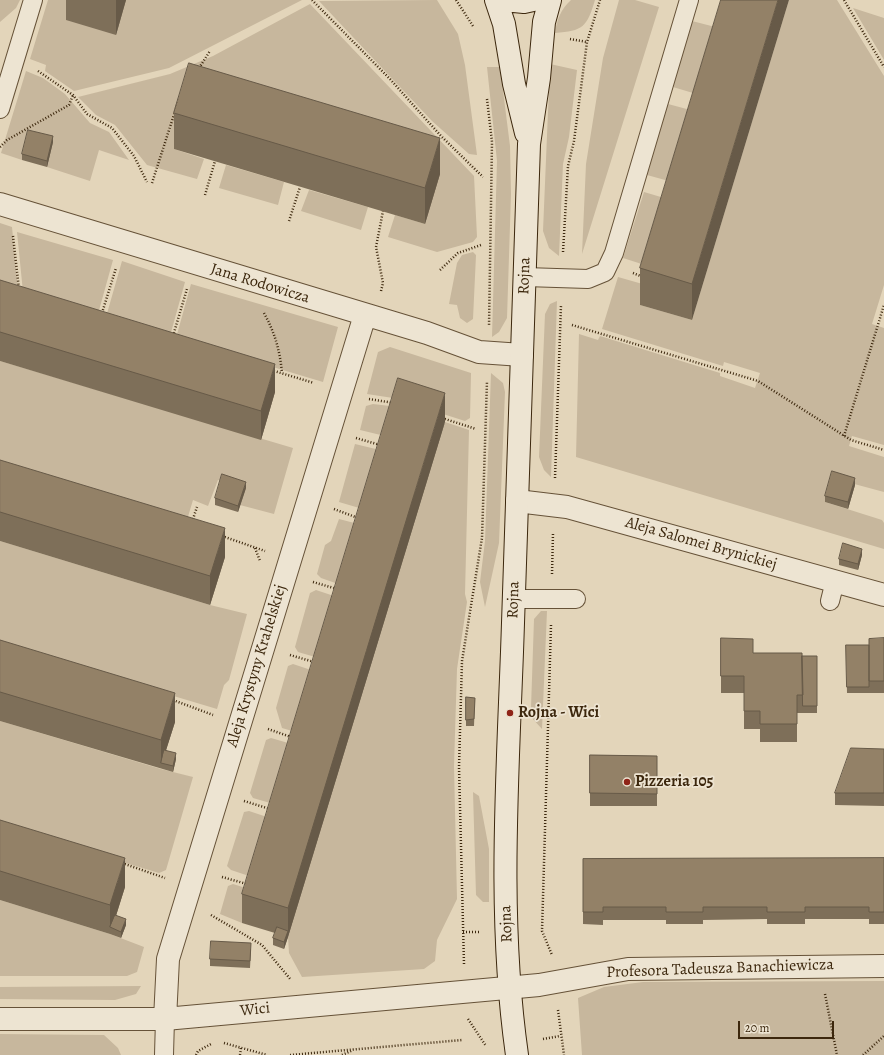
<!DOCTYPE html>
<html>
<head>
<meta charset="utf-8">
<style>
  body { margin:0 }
  #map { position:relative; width:884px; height:1055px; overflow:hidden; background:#e3d5ba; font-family:Alegreya,serif }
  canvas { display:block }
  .scale { position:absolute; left:738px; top:1021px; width:96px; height:18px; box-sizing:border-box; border:2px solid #3c270d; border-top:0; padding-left:5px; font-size:12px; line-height:14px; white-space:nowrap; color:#3c270d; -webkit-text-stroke:3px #ede4d2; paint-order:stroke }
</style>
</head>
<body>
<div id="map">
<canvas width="884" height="1055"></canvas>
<div class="scale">20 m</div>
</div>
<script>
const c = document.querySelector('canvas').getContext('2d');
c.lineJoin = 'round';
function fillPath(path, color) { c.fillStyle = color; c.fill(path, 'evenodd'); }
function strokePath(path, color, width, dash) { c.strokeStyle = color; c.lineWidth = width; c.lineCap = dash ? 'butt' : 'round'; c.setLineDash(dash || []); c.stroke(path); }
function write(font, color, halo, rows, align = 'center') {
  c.font = font + ' Alegreya,serif'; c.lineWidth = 3.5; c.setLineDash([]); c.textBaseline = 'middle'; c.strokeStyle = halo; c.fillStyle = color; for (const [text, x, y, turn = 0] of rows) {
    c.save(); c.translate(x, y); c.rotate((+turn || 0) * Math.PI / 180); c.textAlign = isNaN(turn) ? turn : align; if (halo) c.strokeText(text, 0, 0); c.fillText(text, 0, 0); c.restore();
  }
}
const green = new Path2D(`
  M0,0h20l-4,8 -16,14z
  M48,0h24l44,34 10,-34h176l-133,68 -95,23 -29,-20 1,-6 -16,-6z
  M437,0l21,34 7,31 12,90 -8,-1 -37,-33 -113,-120z
  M571,0h24c-8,27 -12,31 -40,33 2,-14 6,-24 16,-33z
  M619,0h16l24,7 -77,247 4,-90 17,-106z
  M789,0h48l47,76v209l-12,39 12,4v117l-32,-9 -3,10 35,11v35l-52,-14 -7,24 57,18 2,3v26l-308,-92 3,-123 19,6 2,-4 120,37v3l35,12 5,-15 -36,-11 -1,4 -121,-37 16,-52 28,8 -6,20 52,15z
  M310,4l164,172 3,61 -4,5 -36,10 -49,-15 7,-22 30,9 14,-50 -265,-25 30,10 -7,20 -50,-14 -32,-40 -19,-10 -18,-18 92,-23 43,-18z
  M853,8l31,10v42z
  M692,21l31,8 -20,67 -30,-9z
  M550,64l27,6 -8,67 -6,27 -4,92 -10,-8 -6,-17z
  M487,67h13l10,79 1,48 -4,124 -8,14 -7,5 5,-176z
  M26,71l17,7 22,16 25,29 19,9 20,28 -30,-10 -9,31 -43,-14 -19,-31 -6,24 -21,-7z
  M668,104l30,8 -22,71 -29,-8z
  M226,165l58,17 -6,23 -59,-17z
  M309,190l59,17 -7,23 -60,-19z
  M644,192l27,8 -20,67 -28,-9z
  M0,223l12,4 6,63 -18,-5z
  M17,232l96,28 -15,54 -75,-22z
  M473,252l3,3 -3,64 -6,4 -7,-5 -3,-13 -8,-1 8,-41 5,-8z
  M122,261l63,21 -15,54 -64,-19z
  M191,284l147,43 -15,55 -147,-44z
  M557,301l-6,176 -7,-7 -5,-13 6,-143 5,-10z
  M390,347l81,26 -1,45 -5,3 -72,-23 -26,-4 11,-42z
  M0,361l293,87 -19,66 -34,-9 6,-17 -28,-8 -10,26 -15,-6 -6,20 -187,-56z
  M491,373l12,10 2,9 -6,151 -14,64 -5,-25 5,-41z
  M373,404l25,3 -9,30 -29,-7 6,-24z
  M445,422l24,8 -4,164 2,8 -10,67 -3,97 3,133 -20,41 -2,21 -11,8 -122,8 -13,-24 -1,-16z
  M355,444l29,7 -18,59 -27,-8z
  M339,519l23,6 -18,61 -23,-8 -4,-4 8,-29 6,-4z
  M0,541l210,64 37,9 -18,66 -5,5 -7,24 -217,-65z
  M316,590l24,8 -18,61 -24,-7 -3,-5 15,-54z
  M541,611h6l-5,118 -11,-12v-9l3,-89z
  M293,664l24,8 -18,61 -17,-5 -6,-20 12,-42z
  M0,721l161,48 32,8 -27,93 -7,3 -159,-48z
  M271,738l24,7 -18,60 -24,-7 -3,-5 16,-53z
  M473,792l6,4 10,53v53h-6l-7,-7z
  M249,811l24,8 -18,59 -24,-8 -4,-4 17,-54z
  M233,884l19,6 -10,33 -22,-9 8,-28z
  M0,900l110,34 34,13 -7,25 -10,4h-127z
  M884,981v74h-302l-4,-57 26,-11 39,-5z
  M141,986l-5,8 -21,6 -115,-1v-12z
  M0,1034l104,1 14,13 3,7h-121z`);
const path = new Path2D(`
  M312,0l78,79 51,57 42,41
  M456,0l17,26
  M844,0l40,67
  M570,39l17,3
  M199,68l11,-17
  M38,71l35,24 14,19 25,14 22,28 13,26
  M487,99l5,43 -3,184
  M0,147l7,-7 62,-35 4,-10
  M152,183l28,-87
  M205,195l10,-34
  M289,221l11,-34
  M13,236l6,53
  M563,252l5,-86 6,-25 13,-99 13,-42
  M440,270l18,-17 23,-8
  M633,273l10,4
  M381,291l2,-8 -7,-36 7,-36
  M102,313l14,-45
  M264,313c11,20 16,38 18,60
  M572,325l186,56 93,59 33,10
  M173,336l14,-47
  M271,370l43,13
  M369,399l25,4
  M442,418l34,11
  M844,436l40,-131
  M356,438l24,7
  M555,478l6,-173
  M334,509l24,9
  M192,522l5,-15
  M222,536l43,15
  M255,548l5,13
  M552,574l1,-41
  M313,582l24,7
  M551,625l-9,306 10,24
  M290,655l24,7
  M173,700l40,15
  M268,729l23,8
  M244,801l26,8
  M122,863l43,15
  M222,877l25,7
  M211,915l51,30 29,35
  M463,932h16
  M464,964l-5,-197 3,-106 20,-123 5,-157
  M825,994l12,61
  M558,1010l6,45
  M468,1019l18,27
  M543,1039l17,-3
  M224,1043l43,12
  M196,1055l2,-4 13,-7
  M240,1055l1,-8
  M290,1055l172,-15
  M342,1055l11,-5
  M863,1055l21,-19`);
const lane = new Path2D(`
  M0,109l33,-109
  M525,277l63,2 17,-7 9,-19 75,-253
  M514,599h62
  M830,601l5,-20
  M164,1055l1,-36`);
const street = new Path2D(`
  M0,204l427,129 52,19 43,3
  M517,501l50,6 317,88
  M0,1019h165l374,-34 89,-16 256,-3
  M165,1019l3,-60 197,-644`);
const secondary = new Path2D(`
  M496,0l8,24 10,60 12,49
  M504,0l20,2 9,-2
  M517,1055c-19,-133 -10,-269 -5,-403 6,-169 11,-338 17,-508l10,-66 5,-56 6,-22`);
const wall = new Path2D(`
  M66,0h60l-10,35 -50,-15z
  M721,0l-29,320 -52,-15v-37z
  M174,113l266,61 -15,50 -251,-75z
  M53,142l-6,25 -25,-7v-6z
  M0,280l275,112 -14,48 -261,-79z
  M445,422l-157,515 -4,12 -11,-4v-7l2,-5 -33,-10v-29z
  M0,460l225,97 -15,48 -210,-64z
  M855,485l-7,24 -23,-7v-6z
  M246,488l-8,24 -23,-7v-7z
  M862,555l-4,15 -19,-5v-6z
  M721,638l32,15 49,3h15v57h-20v29h-37v-13h-16v-36h-23z
  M884,638v55h-15v-1v1h-22l-1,-48h23z
  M0,640l175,82 -9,28 10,9 -3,13 -173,-51z
  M466,697l9,1 -1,28h-8z
  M884,749v57l-49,-1v-12z
  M590,755l67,1v50h-67z
  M0,820l125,67 -9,29 10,9 -5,13 -11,-4 -110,-34z
  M884,858v66h-15v-5h-64v5h-38v-5l-64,1v4h-37v-4h-63v5l-20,-1v-65z
  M251,949l-1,19 -40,-2v-7z`);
const shadedWall = new Path2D(`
  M116,0h10l-10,35z
  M778,0h11l-97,320v-36z
  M53,136v6l-6,25v-6z
  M440,138v36l-15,50v-36z
  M275,364v28l-14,48v-29z
  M445,393v29l-157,515 -4,12v-7l4,-11v-23z
  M855,478v7l-7,24v-7z
  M246,482v6l-8,24v-6z
  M225,528v29l-15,48v-29z
  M862,549v6l-4,15v-6z
  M175,693v29l-13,41h-1v-23z
  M176,753v6l-3,13v-6z
  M125,858v29l-13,41 -2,-1v-22z
  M126,919v6l-5,13v-6z`);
const building = new Path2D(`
  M721,0h57l-86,284 -52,-16z
  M189,63l251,75 -15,50 -251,-75z
  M28,130l25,6 -6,25 -25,-7z
  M0,280l275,84 -14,47 -261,-79z
  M398,378l47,15 -157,515 -46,-14z
  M0,460l225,68 -15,48 -210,-64z
  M832,471l23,7 -7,24 -23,-6z
  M222,474l24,8 -8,24 -23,-8z
  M843,543l19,6 -4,15 -19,-5z
  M721,638l32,1v14h49l1,42h-6v29h-37v-13h-16v-35h-23z
  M884,638v43h-15v-42z
  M0,640l175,53 -14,47 -161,-48z
  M846,645h23v42h-22z
  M802,656h15v50h-14z
  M466,697l9,1 -1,21 -8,1z
  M851,748l33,1v44h-49z
  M164,750l12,3 -3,13 -12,-3z
  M590,755l67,1v38l-67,-1z
  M0,820l125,38 -15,47 -110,-34z
  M884,858v54h-15v-5h-64v5h-38v-5h-64v5h-37v-5h-63v5h-20v-53z
  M115,915l11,4 -5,13 -11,-5z
  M277,927l11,4 -4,11 -11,-4z
  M211,941l40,2 -1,18 -40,-2z`);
const markers = [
  [510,713,4,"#8f2418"],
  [627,782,4,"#8f2418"]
];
const streetNames = [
  ["Rojna",525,276,-88],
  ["Jana Rodowicza",260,284,17],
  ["Aleja Salomei Brynickiej",701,544,16],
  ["Rojna",514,600,-88],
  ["Aleja Krystyny Krahelskiej",257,666,-73],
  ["Rojna",507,924,-92],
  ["Profesora Tadeusza Banachiewicza",720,969,-2],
  ["Wici",255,1010,-6]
];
const poiNames = [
  ["Rojna - Wici",518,713],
  ["Pizzeria 105",635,782]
];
fillPath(green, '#c7b79d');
strokePath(lane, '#665238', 20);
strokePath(street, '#665238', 24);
strokePath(secondary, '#3c270d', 24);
strokePath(path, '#3c270d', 2.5, [1, 2]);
strokePath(lane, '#ede4d2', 18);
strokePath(street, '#ede4d2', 22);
strokePath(secondary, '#ede4d2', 22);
fillPath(wall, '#7e6f59');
fillPath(shadedWall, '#675a48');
fillPath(building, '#938167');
strokePath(building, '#675a48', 1);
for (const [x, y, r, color] of markers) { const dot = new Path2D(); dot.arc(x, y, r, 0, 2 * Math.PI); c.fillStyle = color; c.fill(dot); strokePath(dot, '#ede4d2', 1.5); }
write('16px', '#3c270d', '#ede4d2', streetNames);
write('bold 16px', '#3c270d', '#ede4d2', poiNames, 'left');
</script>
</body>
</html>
